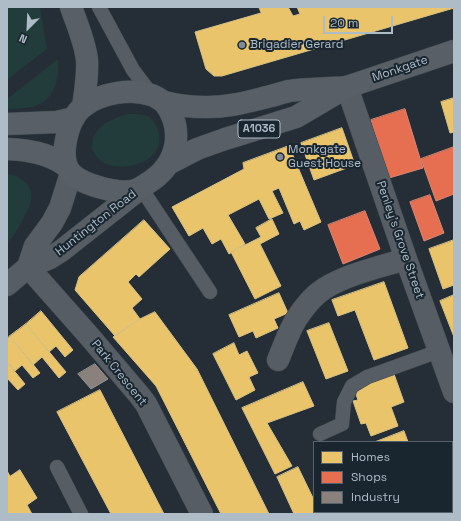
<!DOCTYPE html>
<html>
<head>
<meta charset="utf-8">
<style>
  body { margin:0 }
  #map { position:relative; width:461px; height:521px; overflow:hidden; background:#252e36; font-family:"Space Grotesk",sans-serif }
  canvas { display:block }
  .frame { position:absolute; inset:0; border:8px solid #aebcc8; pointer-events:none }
  .legend { position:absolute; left:313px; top:441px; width:140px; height:72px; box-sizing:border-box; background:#192630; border:1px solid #55626d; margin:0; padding:5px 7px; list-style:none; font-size:12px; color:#aebcc8 }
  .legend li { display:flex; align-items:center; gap:8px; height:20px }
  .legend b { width:20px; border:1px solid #55626d }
  .north { position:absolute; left:8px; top:8px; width:40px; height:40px; -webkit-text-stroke:3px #192630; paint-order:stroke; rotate:204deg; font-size:11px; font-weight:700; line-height:16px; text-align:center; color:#aebcc8 }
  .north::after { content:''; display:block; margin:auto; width:14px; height:18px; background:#aebcc8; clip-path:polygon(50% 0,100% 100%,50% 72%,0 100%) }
  .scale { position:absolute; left:323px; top:16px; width:70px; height:18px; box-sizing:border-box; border:2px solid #aebcc8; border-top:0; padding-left:5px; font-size:12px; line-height:14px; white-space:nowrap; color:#aebcc8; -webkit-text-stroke:3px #192630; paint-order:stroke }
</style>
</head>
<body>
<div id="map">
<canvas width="461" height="521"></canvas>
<div class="frame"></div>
<ul class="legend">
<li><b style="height:11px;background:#e9c46a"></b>Homes</li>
<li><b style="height:11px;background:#e76f51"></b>Shops</li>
<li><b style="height:11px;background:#8a817c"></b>Industry</li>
</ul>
<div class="north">N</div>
<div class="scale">20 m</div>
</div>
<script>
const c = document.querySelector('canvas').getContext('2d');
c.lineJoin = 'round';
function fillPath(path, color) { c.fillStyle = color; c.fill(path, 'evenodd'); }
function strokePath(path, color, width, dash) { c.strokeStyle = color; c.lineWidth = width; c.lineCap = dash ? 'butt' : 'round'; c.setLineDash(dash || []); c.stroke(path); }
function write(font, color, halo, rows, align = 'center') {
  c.font = font + ' "Space Grotesk",sans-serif'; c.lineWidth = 4; c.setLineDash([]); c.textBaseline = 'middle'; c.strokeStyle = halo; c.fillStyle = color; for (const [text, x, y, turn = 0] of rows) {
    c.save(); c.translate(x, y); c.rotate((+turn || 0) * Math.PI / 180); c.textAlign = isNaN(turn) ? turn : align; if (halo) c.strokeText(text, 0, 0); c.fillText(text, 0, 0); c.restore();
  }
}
const green = new Path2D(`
  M7,7h33l7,42 -40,31z
  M58,59c2,18 -3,41 -23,47 -8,3 -19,2 -28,3v-10z
  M128,114c7,0 16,0 21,3 12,9 14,27 4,38 -11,12 -39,16 -52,6 -4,-3 -7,-8 -9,-12 -1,-22 18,-30 36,-35z
  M7,174c6,0 12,3 17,7 14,12 5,28 -3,42 -4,7 -8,14 -14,20z`);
const homes = new Path2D(`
  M259,7h29l5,9 7,-2 -3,-7h157v1l-232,68h-8l-8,-7 -11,-37 66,-19z
  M454,98v34l-4,1 -9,-31z
  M342,128l13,37 -41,15 -13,-37z
  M289,146l32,76 -17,8 -4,-9 -6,3 -15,-36 -7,3 11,22 -14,6 -10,-20 -31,16 17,29 -16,10 -8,-15 -9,5 -9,-16 -14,8 -17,-29 72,-38 -1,-6z
  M272,219l7,15 -19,10 21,42 -26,13 -24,-47 30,-15 -5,-9z
  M144,220l26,29 -31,28 -3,-3 -8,8 14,17 -10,9 8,11 -25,17 -40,-46 4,-13z
  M454,240v45l-11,4 -14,-40z
  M384,282l24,66 -34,12 -19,-50 -17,6 -6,-16z
  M279,293l9,20 -14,6 4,9 -22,10 -3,-7 -14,6 -10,-22z
  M454,295v42l-14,-36z
  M41,311l32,39 -8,7 -9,-11 -7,6 -23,-28z
  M155,312l42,57 72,145h-48l-65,-128 -43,-49 27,-18z
  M329,323l19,48 -22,8 -19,-48z
  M26,324l40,48 -7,6 -17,-21 -9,8 -23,-29z
  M10,336l30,37 -7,5 -11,-13 -7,6 -8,-9v-23z
  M234,343l5,12 8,-4 11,22 -9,4 6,13 -19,10 -23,-46z
  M7,362l18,22 -7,6 -11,-12z
  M394,374l10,28 -13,5 7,19 -27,10 -5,-13 -5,1 -8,-23 5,-1 -4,-11z
  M303,382l11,24 -47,17 25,43 -17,8 -33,-66z
  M100,390l64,124h-53l-54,-102z
  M404,431l4,11h-33z
  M298,467l16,33v12h21l1,2h-42l-17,-37z
  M20,470l17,28 -10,7 5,9h-25v-43l3,5z
  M401,512h35v1l-34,1z`);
const shops = new Path2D(`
  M405,109l18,59 -34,10 -18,-58z
  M454,147v47l-18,7 -15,-42z
  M430,195l14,38 -20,8 -14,-39z
  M365,211l15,38 -37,15 -15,-39z`);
const industry = new Path2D(`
  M95,364l13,15 -17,10 -13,-15z
  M374,512h15l1,2h-21z`);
const service = new Path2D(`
  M99,7l34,63 19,25
  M141,188l69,104
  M320,434l22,-10 2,-22 8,-16 15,-9 72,-26
  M57,467l24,47`);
const minor = new Path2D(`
  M347,87l59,172 48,133
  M28,267l62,70 50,59 6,8 56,110
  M278,360c6,-14 11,-30 19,-42 6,-9 12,-17 20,-24 21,-18 63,-27 89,-35
  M355,512v2`);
const tertiary = new Path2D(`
  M28,267l7,-21 17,-23 8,-15 11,-35
  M7,285l21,-18 22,-9 11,-7 80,-63`);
const primary = new Path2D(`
  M71,7c6,17 14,35 16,53 1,16 -2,32 -4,47
  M164,102c20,26 15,60 -13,79 -5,3 -10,7 -15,9 -16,5 -55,-5 -66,-18 -5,-7 -6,-17 -5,-26 2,-14 7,-31 19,-40 17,-13 47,-18 67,-11 5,1 9,5 13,7 12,3 27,5 39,5 21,1 40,-4 60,-9 9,-2 18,-5 26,-7 19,-3 39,-2 58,-4
  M7,124l50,-2 17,-4
  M7,149c21,1 42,4 59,17
  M168,164l29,-15 28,-10 71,-22 51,-30 107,-36`);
const markers = [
  [242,45,4,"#7e8a95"],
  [280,157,4,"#7e8a95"]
];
const shields = [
  [259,129,42]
];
const shieldNames = [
  ["A1036",259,129]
];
const poiNames = [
  ["Brigadier Gerard",250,45],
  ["Monkgate",288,150],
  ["Guest House",288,164]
];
const streetNames = [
  ["Monkgate",400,69,-19],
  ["Huntington Road",96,223,-38],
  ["Penley's Grove Street",400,240,71],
  ["Park Crescent",119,373,51]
];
fillPath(green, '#223b3b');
fillPath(homes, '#e9c46a');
strokePath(homes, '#d7c286', 1);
fillPath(shops, '#e76f51');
strokePath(shops, '#d68675', 1);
fillPath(industry, '#8a817c');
strokePath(industry, '#959393', 1);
strokePath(service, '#42484e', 15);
strokePath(minor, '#42484e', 23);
strokePath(tertiary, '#42484e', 23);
strokePath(primary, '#424b52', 23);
strokePath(service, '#565d64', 14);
strokePath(minor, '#565d64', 22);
strokePath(tertiary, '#565d64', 22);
strokePath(primary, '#585f66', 22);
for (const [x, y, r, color] of markers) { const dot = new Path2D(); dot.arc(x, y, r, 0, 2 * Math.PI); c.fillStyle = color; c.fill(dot); strokePath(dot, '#192630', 1.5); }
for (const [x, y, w] of shields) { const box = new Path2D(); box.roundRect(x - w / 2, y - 9, w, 18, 3); c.fillStyle = '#192630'; c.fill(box); strokePath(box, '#aebcc8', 1); }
write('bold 11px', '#aebcc8', null, shieldNames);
write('12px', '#aebcc8', '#192630', poiNames, 'left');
write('12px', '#aebcc8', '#192630', streetNames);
</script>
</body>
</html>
